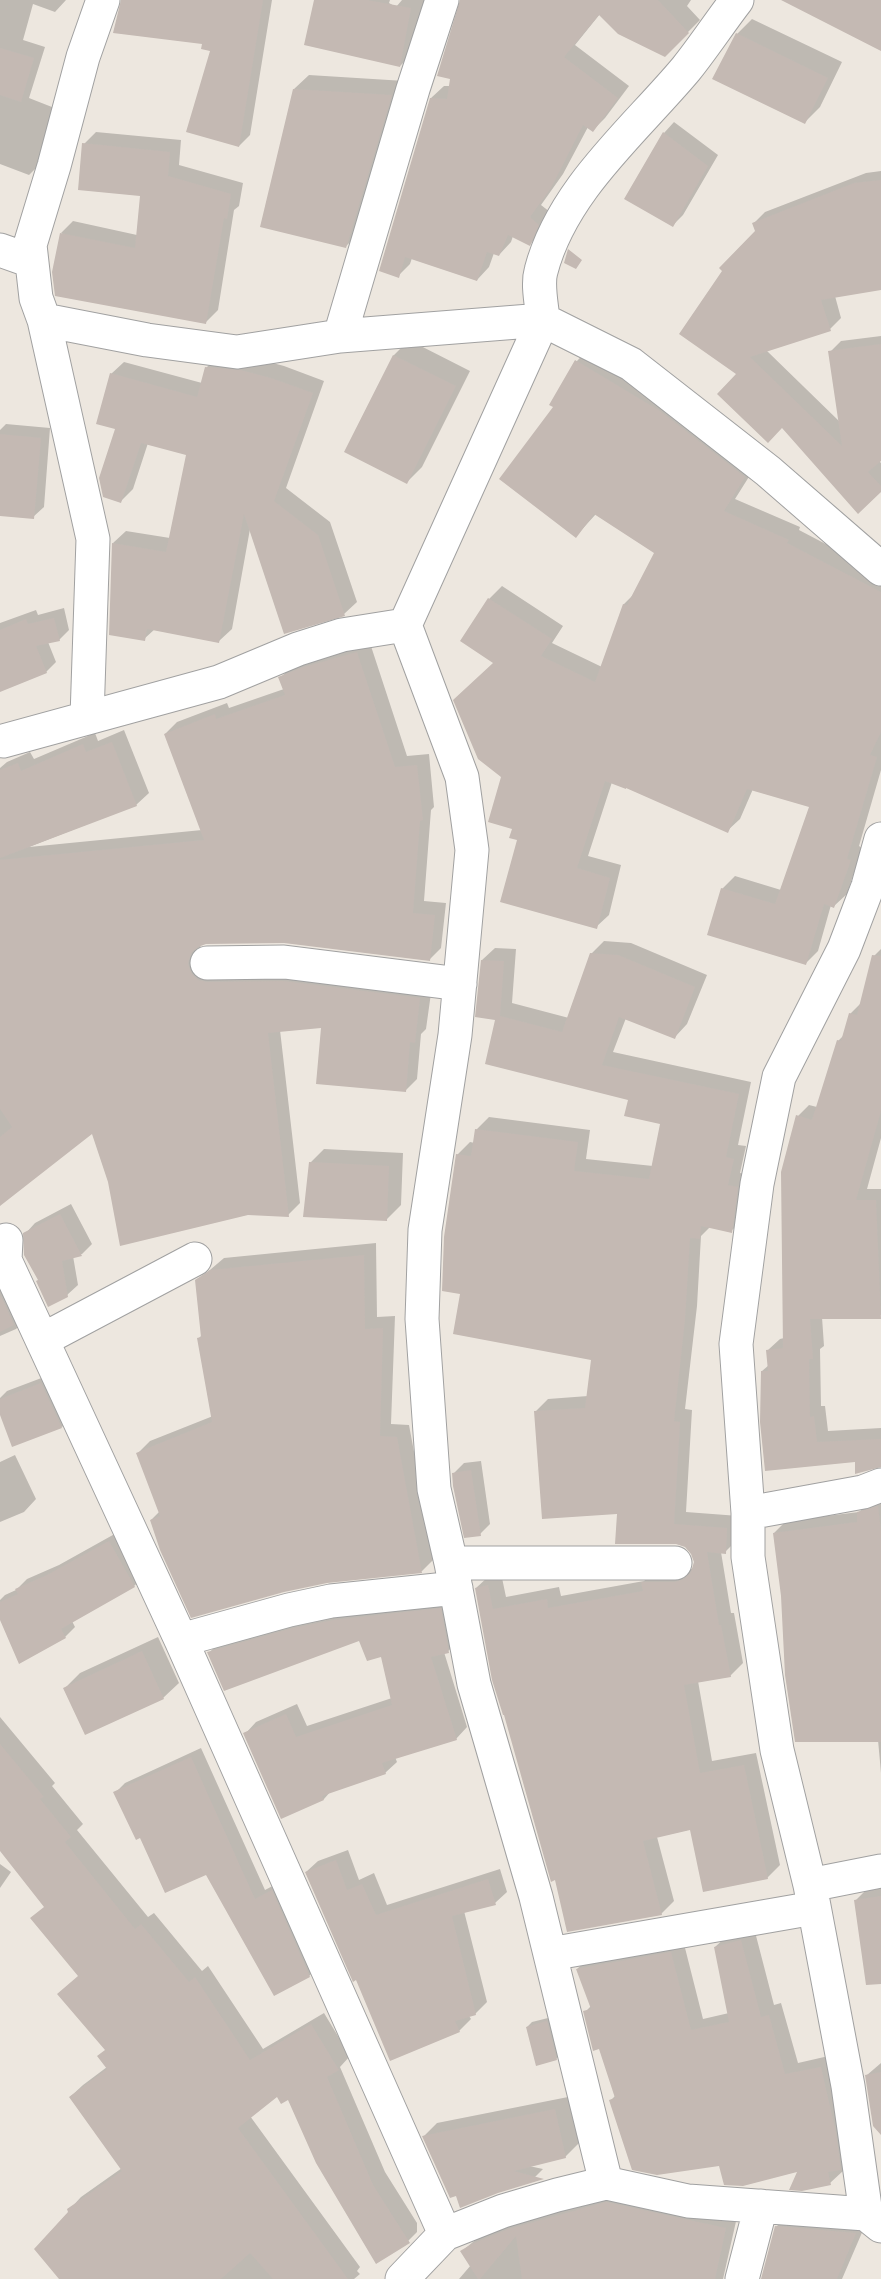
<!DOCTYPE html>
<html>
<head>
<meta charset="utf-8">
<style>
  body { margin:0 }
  canvas { display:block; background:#ede7df }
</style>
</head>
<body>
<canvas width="881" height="2279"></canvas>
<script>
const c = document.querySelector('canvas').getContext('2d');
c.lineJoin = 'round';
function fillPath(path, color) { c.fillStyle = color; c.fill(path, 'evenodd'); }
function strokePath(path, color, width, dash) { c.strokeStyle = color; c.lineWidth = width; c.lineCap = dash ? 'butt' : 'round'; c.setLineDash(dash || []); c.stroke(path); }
const shadow = new Path2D(`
  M0,0h66l-11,12 -22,-8 -10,36 22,7 -16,51 28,11 -17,55 -11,11 -29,-11z
  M123,0h149l-22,135 -11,11 -27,-96 -9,-8z
  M316,0h74l-1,3 7,4 6,-7h24l-15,55 -11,11z
  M462,0h229l-4,6 13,14 -35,35 -65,-41 -25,31 54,41 -24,32 -12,12 -5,-3 -25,47 -22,31 9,7 -8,20 -12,12 -17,-8 -2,6 -12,13 -5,-2 -5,14 -12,13 -65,-22 -2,6 -12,12 33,-178 13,-12h6z
  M752,19l90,43 -22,45 -15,15 -68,-88z
  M309,75l96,6 -44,151 -15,14 -52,-157z
  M674,122l44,33 -35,60 -10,10 -47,-26 38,-66z
  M96,132l85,8 -2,25 64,18 -4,23 -5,4 -16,100 -12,12 -145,-89 12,-12 64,14 5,-40 -58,-51z
  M881,171v117l-46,8 6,22 -11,11 -64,21 74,72 -10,-70 11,-11 40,-5v123l-2,2 2,2v27l-143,-116 19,-143 -3,-8 11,-11 101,-39z
  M409,340l61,31 -48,96 -15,15 -61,-31 48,-96z
  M589,348l168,116 -22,35 65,28 -1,3 82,43v197l-22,76 3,2 -15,46 -13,12 -3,-1 -13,46 -12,12 -84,-74 13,-13 46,14 30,-84 -58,-17 -13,30 -13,12 -100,-45 -15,-4 -24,74 33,9 -12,50 -13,12 -77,-88 -5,-11 -11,-51 -8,-115 -33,-21 27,-42 13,-13 61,40 -11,17 50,24 22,-63 11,-11 21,-41 -60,-38 -20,22 -21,-129 -4,-3 26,-43z
  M219,355l35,3 30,8 40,15 -38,107 44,34 27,80 -13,12 -94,-85 -18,100 -13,12 -64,-12 -11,10 -31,-96 13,-12 44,7 18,-84 -40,-11 -15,46 -12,12 -10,-127 13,-12 78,21 5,-16z
  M6,424l44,4 -6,79 -11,10 -33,-3v-84z
  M64,608l5,22 -10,10 -11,2 8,20 -10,10 -46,18v-67l36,-13 2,5z
  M369,640l38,116 22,-2 5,53 -3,3 -7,91 22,2 -5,45 -12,12 -145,-18 -78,1 -5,1 -1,6 232,36 -6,43 -5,5 -4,45 -12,12 -82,-65 -43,4 20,173 -12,12 -179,-33 -17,-51 -92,66v-429l7,-6 23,-10 4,7 61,-26 3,8 26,-11 25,63 -13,12 -107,42 173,-17 -37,-96 12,-12 50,-19 2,5 55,-19 -4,-11 12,-12z
  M604,941l27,2 76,32 -20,49 -12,13 -49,-19 -13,34 138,30 -13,63 8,1 -6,27 10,2 -6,44 -13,12 -21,-4 -9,9 -4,70 -12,103 7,1 -6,102 53,4 -1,23 -13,13h-4l10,61h3l9,50 -13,13 -32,5 14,80 44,-8 24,112 -13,13 -75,-49 -35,8 17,64 -13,13 -105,-36 -80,-290 13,-12 12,-3 5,24 53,-10 2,9 83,-15 12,-11h33l5,-2 1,-4 -3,-12 -7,-7 -67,-32 -83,-101 13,-13 40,-3 4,-37 -130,-66 -5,-138 13,-13 5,1 1,-13 13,-13 101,13 -4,29 67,7 9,-43 -32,-24 -133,-81 -15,-58 13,-12 21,1 -4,54 57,15 22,-64z
  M881,949v189l-14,51h14v126l-59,2 2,29 -4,3 1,57h4l3,25 53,-3v37l-25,-5 -90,9 -4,-98 7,-6 -1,-15 12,-11 4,-1 14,-222 11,-11 8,2 21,-66 7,-7 5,-20 12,-12 11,-45z
  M324,1149l79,4 -2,52 -14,14 -77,-56z
  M71,1204l21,40 -10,10 -9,2 5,29 -11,10 -28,-15 -14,-46 10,-11z
  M376,1243l1,74 18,-1 -4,108 18,1 25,134 -12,12 -95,10 -176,-61 9,-9 -23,-57 13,-13 63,-25 -15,-77 4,-4 -5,-54 27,-23z
  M14,1285l14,32 -12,12 -16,7v-45z
  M52,1374l20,43 -10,10 -62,-16v-13l7,-7z
  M15,1455l21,44 -12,13 -24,10v-60z
  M481,1461l9,63 -10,10 -27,-60 11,-11z
  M881,1498v275l-3,-33 -96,-144 -8,-63 12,-12 73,-9 12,-11z
  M120,1531l25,45 -11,10 -62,35 3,6 -10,10 -65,-21v-16l5,-5 11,-5 11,-11 32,-14z
  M452,1598l8,42 -12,11 -4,1 23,75 -11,12 -61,18 2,5 -12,11 -54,18 -7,8 -42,18 -37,-83 11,-12 41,-18 10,22 85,-28 -9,-43 -23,-16 -151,14 11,-12 86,-24z
  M158,1637l21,46 -16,15 -77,35 -21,-45 15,-15z
  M0,1717l55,66 -3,3 31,38 -6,6 71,87 6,-4 48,58 6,-5 55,83 61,-36 26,43 -10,11 45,105 32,51v9l-13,13 -115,-147 -12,-3 -27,21 110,151 -3,4 3,3 -6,5h-292l8,-67 -1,-2 12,-13 41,-29 -52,-71 13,-12 24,-18 -1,-18 -27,-74 -8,-40 -71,-85z
  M201,1748l64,142 17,-9 37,85 -10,10 -102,-103 -66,-37 -26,-43 10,-10z
  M348,1850l11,30 15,-7 13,32 113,-36 7,23 -12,11 -31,8 23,91 -12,12 -6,2 2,3 -12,12 -102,-53 -51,-106 12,-11z
  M0,1864l11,8 -11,16z
  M881,1884v90l-26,-73 16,-16z
  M754,1928l20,77 7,-2 17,60 35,-8 20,101 -11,11 1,4 -13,12 -30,-13 -80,-6 -109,-64 5,-5 -16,-48 -15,-35 6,-6 -14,-37 13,-12 93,-17 20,79 26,-6 -14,-66 13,-12z
  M552,2017l9,37 -5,5 -29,-32 5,-5z
  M881,2063v70l-14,-58z
  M568,2097l11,46 -14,14 -36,9 14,3 -12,12 -107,-45 13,-13z
  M618,2192l119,25 -14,62h-264l12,-14 -9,-14 22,-18z
  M789,2214l78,7 -25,58h-79l13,-52z`);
const building = new Path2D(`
  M121,0h142l-24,147 -53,-15 24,-81 -9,-2 1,-5 -89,-11z
  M314,0h53l44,8 -11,59 -96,-22z
  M460,0h198l31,33 -24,24 -47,-23 -19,-19 -35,42 54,41 -25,34 -10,-7 -32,63 -21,29 9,8 -9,21 -22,-11 -9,21 -12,-4 -10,29 -72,-24 -6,21 -20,-7 51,-173 17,1 3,-20 -13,-3z
  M781,0h100v51z
  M736,33l92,45 -23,46 -93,-45z
  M0,48l34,10 -13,44 -21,-7z
  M293,89l99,6 -46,153 -86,-21z
  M663,132l45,34 -35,61 -49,-28z
  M82,143l88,9 -2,24 63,18 -4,25 -3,-1 -18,106 -151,-28 -3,-24 8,-39 75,15 5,-52 -62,-6z
  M881,180v110l-60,10 10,31 -81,26 92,89 -14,-95 53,-7v117l-13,11 13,14v6l-23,22 -76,-86 -14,15 -51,-49 19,-20 -57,-40 43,-63 -3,-3 36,-37 -3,-8 102,-40z
  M568,249l14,11 -6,9 -12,-6z
  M393,355l63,31 -49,98 -63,-32z
  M575,360l85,51 85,66 -21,34 65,29 -2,3 94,49v140l-11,23 7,2 -30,102 4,1 -17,48 -10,-4 -18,61 -99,-30 14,-47 54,16 34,-97 -62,-18 -19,44 -102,-45v1l-21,-8 -28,87 33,10 -13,51 -97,-27 17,-62 -8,-2 3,-9 -24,-7 13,-45 -23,-18 -25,-59 40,-37 -33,-22 28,-43 64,41 -11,17 54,26 28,-78 4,1 27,-52 -60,-39 -18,24 -77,-59 54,-72 -4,-2z
  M205,367l36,3 30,8 42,15 -39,108 44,34 27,81 -61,18 -40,-120 -25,129 -72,-14 -2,12 -36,-6 3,-92 54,9 20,-97 -45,-12 -20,60 -18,-6 -4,-19 16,-49 -19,-5 14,-51 87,24z
  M0,434l41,4 -7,81 -34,-3z
  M54,618l6,23 -24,5 11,27 -47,19v-62l26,-11 2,5z
  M357,652l38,115 22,-2 6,55 -3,1 -7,92 22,2 -5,46 -146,-18 -78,1 -8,3 -7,6 -3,11 3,9 7,7 9,2 76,-1 137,17 -5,45 -5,-1 -4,50 -90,-8 5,-56 -53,5 21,184 -41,-2 -128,31 -12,-64 -16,-48 -92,72v-69l12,-10 -12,-18v-249l204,-20 -40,-106 51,-20 1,5 69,-24 -7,-18 26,-10z
  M112,742l25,64 -137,52v-88l18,-7 3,8 62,-27 3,8z
  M590,953l28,2 77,32 -20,52 -56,-22 -17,48 137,29 -13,63 8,2 -6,26 10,2 -6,46 -31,-7 -1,13 -10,-1 -5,81 -11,102 6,1 -6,102 53,4 -1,26 -19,-2 12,73h2l10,52 -47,8 16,88 44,-8 24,114 -65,13 -13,-62 -47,11 19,74 -95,17 -12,-52 -4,2 -47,-167h-1l-11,-35 -17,-92 13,-3 5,24 54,-10 1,9 95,-17 -2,-9h34l9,-3 7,-7 3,-10 -3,-8 -6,-7 -9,-3h-61l2,-30 -75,5 -8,-108 51,-3 6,-48 -138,-26 7,-40 -18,-3 2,-54 12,-83 15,2 4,-27 103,13 -4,29 75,8 11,-55 -36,-8 4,-16 -143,-36 10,-44 -20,-3 6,-57 23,1 -4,55 62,16z
  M872,955l9,1v155l-25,89h20l5,119h-71l3,40h-4l1,58 4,-1 3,26 64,-3v28l-26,7v-12l-90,9 -5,-49 1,-51h7l-2,-21 17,-2 -2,-176 15,-57 16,5 25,-80 4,1 8,-28 8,2z
  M309,1162l80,4 -2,55 -84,-4z
  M60,1214l22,42 -20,5 6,36 -20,10 -12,-26 2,-1 -14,-25 -1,-22z
  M364,1255l1,74 18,-1 -3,108 17,1 25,136 -95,10 -43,9 -93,26 -31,-68 -10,-30 10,-4 -24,-63 76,-31 -15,-84 4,-1 -6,-57 15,-10z
  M1,1296l13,29 -14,7v-35z
  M41,1383l21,45 -50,19 -12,-32v-16z
  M471,1470l10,66 -17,2 -11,-52 -1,-13z
  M878,1506l3,25v211h-86l-10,-67 -4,-79 -8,-63 84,-11v-10z
  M109,1541l26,46 -74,42 5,9 -47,26 -19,-44v-18l18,-8 -3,-5 32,-14z
  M441,1608l8,45 -18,4 26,83 -75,23 4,11 -64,22 2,4 -43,19 -38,-86 43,-19 10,23 96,-32 -11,-48 -14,4 -8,-20 -135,50 -17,-39 86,-24 41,-8z
  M142,1651l22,48 -79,36 -22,-47z
  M0,1744l44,53 -4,2 31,38 -6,5 70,87 6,-5 48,58 6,-5 55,83 61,-36 28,46 -12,7 46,108 37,58 -34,21 -60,-101 -28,-63 -7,4 -4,-7 -39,31 110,151h-75l-23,-26 -29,26h-162l-25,-30 34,-37 -1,-3 55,-38 -53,-74 38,-28 -10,-13 8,-6 -48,-56 21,-18 -48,-58 14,-11 -44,-56z
  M191,1757l64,142 17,-9 38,87 -36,19 -68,-121 -41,18 -25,-55 -4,2 -23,-48z
  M336,1860l11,30 15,-6 14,31 112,-36 8,26 -44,11 24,99 -21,6 5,11 -70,29 -34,-81 -3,2 -48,-110z
  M881,1896v88l-15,1 -12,-85z
  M741,1940l20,77 8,-2 16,59 36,-7 15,66 5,37 -13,2 3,13 -29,6 -13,-1 8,-18 -54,14 -19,-1 -5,-19 -62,9 -25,-5 -23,-70 6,-2 -16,-49 -6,2 -10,-40 8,-2 -15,-40 95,-17 20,78 38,-8 -15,-75z
  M547,2021l10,39 -21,6 -10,-39z
  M881,2072v63l-8,-9 -8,-51z
  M555,2109l11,49 -52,13 30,8 -46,14 -38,15 -4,-12 -6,2 -28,-62z
  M606,2202l120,26 -11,51h-193l-6,-43 -36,43h-2l-18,-28 12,-7 37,-15z
  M775,2226l81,7 -19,46h-76z`);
const minor = new Path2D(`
  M0,250l31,11
  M44,320l103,20 90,12 103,-16 203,-16 88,44 137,107 113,98
  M340,336l73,-247 29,-89
  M87,717l6,-178 -49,-219 -8,-22 -6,-53 24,-79 29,-109 20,-57
  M3,741l216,-59 79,-33 44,-14 63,-10
  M207,963l77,-1 176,22
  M6,1240l-1,20 176,380 264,594
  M42,1340l153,-81
  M748,1513l115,-21 18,-7
  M451,1563h224
  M181,1640l108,-30 42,-9 125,-13
  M810,1885l71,-14
  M550,1954l264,-46
  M606,2183l-70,-286 -62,-213 -23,-121 -17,-74 -12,-170 3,-89 30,-195 17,-185 -10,-73 -57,-152 138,-305c-1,-14 -6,-35 -2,-49 21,-81 93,-140 145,-202 17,-21 34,-47 51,-69
  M866,2214l-18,-128 -38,-201 -33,-135 -29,-193v-44l-12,-169 21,-160 22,-107 65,-128 24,-63 13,-47
  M402,2279l43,-45 58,-23 54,-16 49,-12 82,18 178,13 15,12
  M742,2279l19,-73`);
fillPath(shadow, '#0003');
fillPath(building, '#c4b9b3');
strokePath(minor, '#a1a1a1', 35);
strokePath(minor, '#fff', 33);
</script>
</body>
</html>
